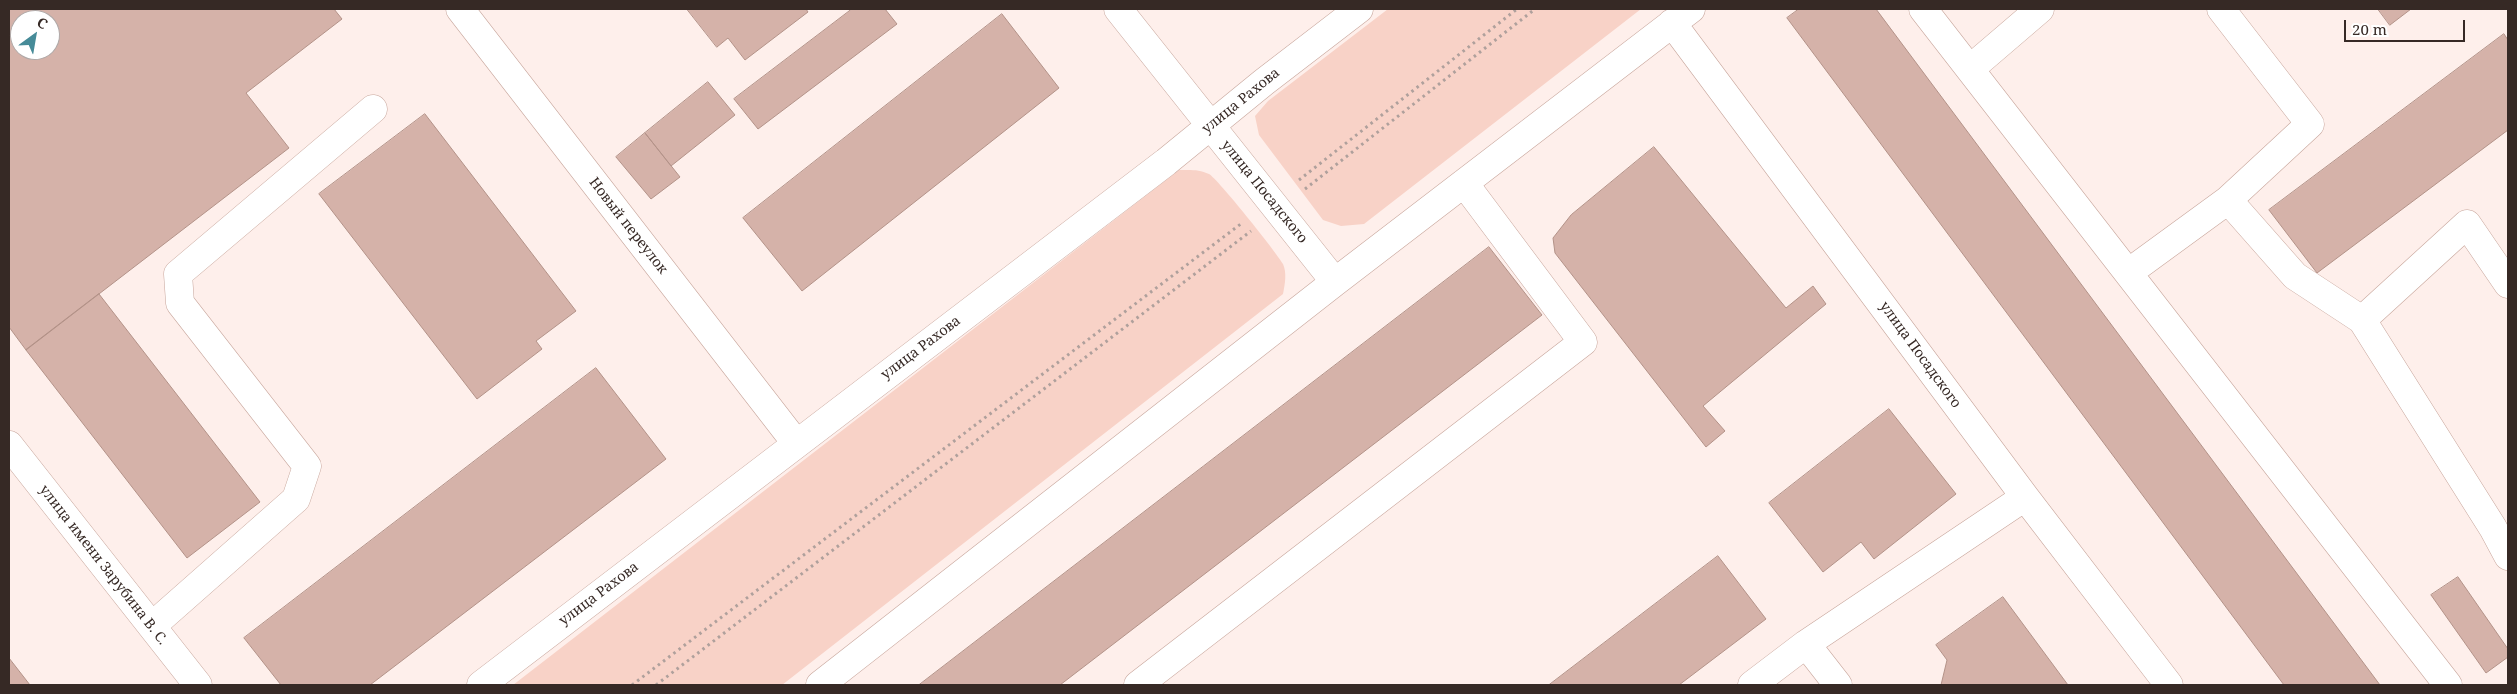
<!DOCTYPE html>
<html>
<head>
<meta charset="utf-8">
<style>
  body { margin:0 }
  #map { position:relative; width:2517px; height:694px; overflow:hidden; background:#feefeb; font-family:"Noto Serif",serif }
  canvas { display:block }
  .frame { position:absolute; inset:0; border:10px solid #362925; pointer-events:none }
  .north { position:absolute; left:10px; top:10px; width:50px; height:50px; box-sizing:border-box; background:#fff; border:1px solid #afa9a8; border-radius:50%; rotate:32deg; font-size:14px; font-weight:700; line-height:20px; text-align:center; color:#362925 }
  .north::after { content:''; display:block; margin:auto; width:18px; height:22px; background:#468b98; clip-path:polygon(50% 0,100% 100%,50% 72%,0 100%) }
  .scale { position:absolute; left:2344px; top:20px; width:121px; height:22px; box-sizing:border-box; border:2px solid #362925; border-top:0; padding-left:6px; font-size:15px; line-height:18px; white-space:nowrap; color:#362925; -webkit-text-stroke:4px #fff; paint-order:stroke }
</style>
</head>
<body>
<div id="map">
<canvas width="2517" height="694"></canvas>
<div class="frame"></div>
<div class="north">С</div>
<div class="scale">20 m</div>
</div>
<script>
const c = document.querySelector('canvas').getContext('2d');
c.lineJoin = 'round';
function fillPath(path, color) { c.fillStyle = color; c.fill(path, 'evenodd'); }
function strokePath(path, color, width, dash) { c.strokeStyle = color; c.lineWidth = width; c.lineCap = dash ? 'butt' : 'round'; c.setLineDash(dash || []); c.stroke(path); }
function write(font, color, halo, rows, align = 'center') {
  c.font = font + ' "Noto Serif",serif'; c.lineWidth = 5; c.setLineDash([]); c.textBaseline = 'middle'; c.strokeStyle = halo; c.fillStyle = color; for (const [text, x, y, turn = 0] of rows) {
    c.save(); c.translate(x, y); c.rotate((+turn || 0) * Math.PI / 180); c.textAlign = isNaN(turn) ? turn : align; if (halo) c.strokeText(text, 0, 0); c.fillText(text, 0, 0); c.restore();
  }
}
const green = new Path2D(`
  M1388,9h253l-277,215 -23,2 -18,-6 -64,-85 -4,-19 13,-15z
  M1179,170c11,0 20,-1 30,4 8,4 68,79 74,90 4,9 2,20 0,30l-501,391h-269z`);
const building = new Path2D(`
  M9,9h325l8,10 -96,74 43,55 -263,202 -17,-23zM20,20h30v30h-30z
  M687,9h119l2,3 -63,48 -17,-22 -11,9z
  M852,9h33l12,15 -139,105 -24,-30z
  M1799,9h77l504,676h-96l-497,-667z
  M2378,9h33l-21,16z
  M1002,14l57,74 -257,203 -59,-73z
  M2504,34l4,6v90l-191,143 -48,-63z
  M708,82l27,33 -64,51 -26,-33z
  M425,114l151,197 -40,30 6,8 -65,50 -158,-205z
  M645,133l35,44 -29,22 -35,-42z
  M1654,147l132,161 27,-22 13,18 -123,102 22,25 -19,16 -151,-194 -2,-15 18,-23z
  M1489,247l53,68 -482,370h-141z
  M99,294l161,208 -73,56 -161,-208z
  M596,368l70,91 -296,226h-89l-37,-47z
  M1889,409l67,85 -82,65 -13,-17 -38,30 -54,-69z
  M1718,556l48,63 -87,66h-130z
  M2458,577l50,72v8l-22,16 -55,-78z
  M2003,597l65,88h-127l6,-25 -11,-15z
  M9,658l21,27h-21z`);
const path = new Path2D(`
  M1299,180l218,-171
  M1305,189l230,-180
  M632,685l610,-462
  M656,685l595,-454`);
const minor = new Path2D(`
  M460,9l336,434
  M1118,9l217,273
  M1923,9l525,676
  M1672,23l353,474 144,188
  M1970,69l70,-60
  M2228,200l67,76 67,44 131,208 15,28
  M2128,273l100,-73 82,-76 -89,-115
  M2362,320l105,-96 41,60
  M9,445l189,240
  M152,626l144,-127 11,-33 -127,-163 -2,-29 195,-165
  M481,685l685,-523 98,-80 95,-73
  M820,685l515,-403 356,-273
  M1138,685l445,-343 -119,-159
  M1752,685l54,-41
  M1838,685l-32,-41 219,-147`);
const streetNames = [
  ["улица Рахова",1241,101,-39],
  ["улица Посадского",1264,192,51],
  ["Новый переулок",628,226,52],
  ["улица Рахова",921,348,-37],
  ["улица Посадского",1920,355,54],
  ["улица имени Зарубина В. С.",103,565,52],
  ["улица Рахова",599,594,-37]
];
fillPath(green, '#f8d2c7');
fillPath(building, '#d5b2a9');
strokePath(building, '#b39288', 1);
strokePath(minor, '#c7a59b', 29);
strokePath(path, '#afa09c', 3, [2.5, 4]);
strokePath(minor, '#fff', 28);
write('14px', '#362925', '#fff', streetNames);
</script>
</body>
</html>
